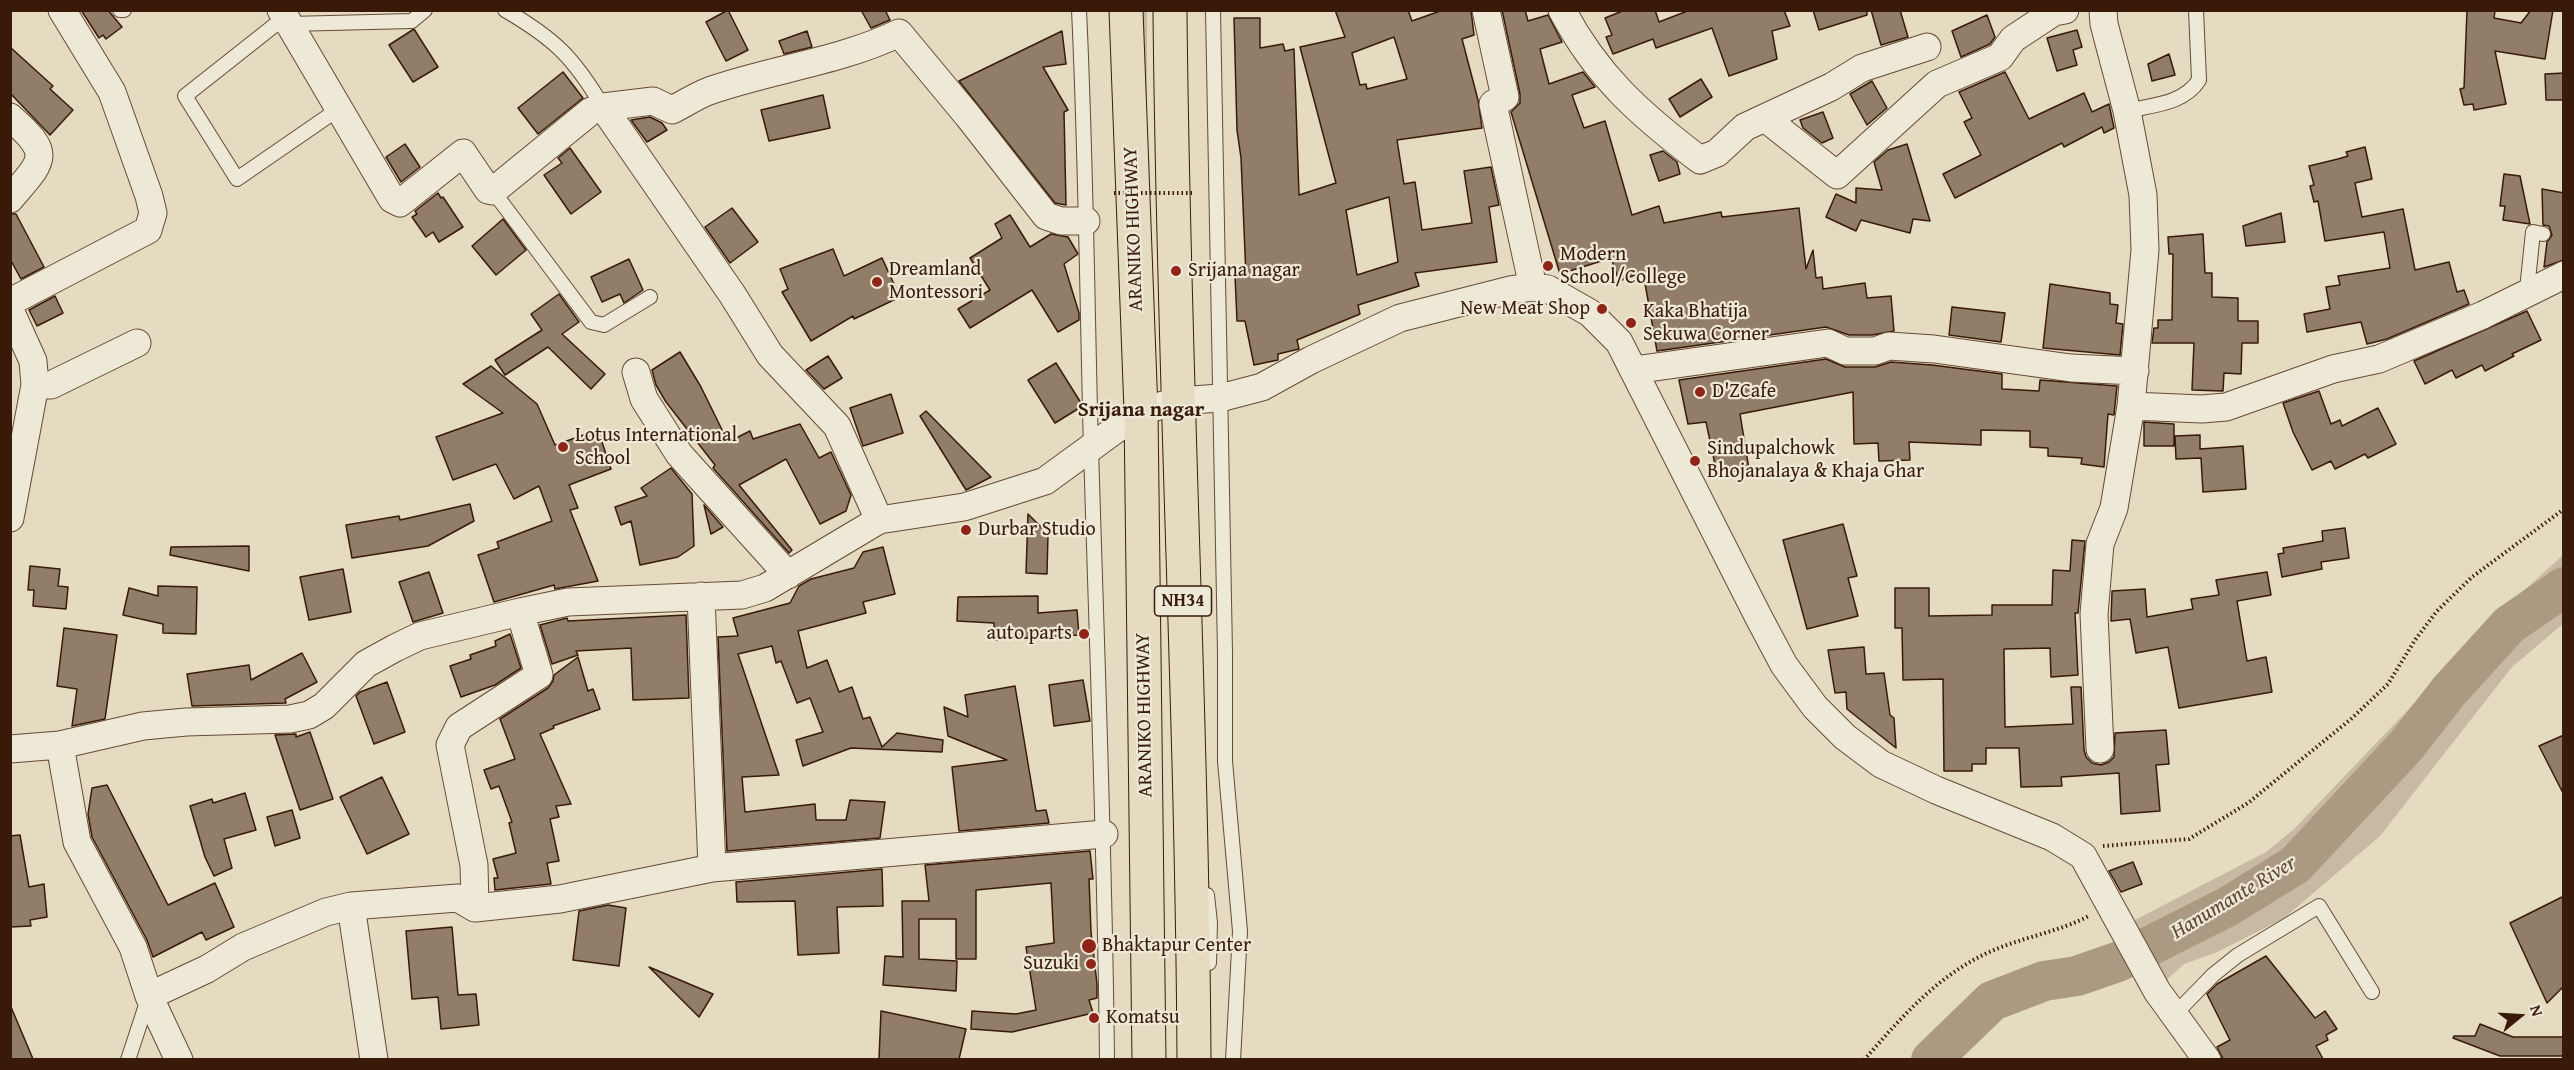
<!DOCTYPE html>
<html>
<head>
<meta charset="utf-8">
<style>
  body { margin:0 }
  #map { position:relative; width:2574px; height:1070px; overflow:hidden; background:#e5dbc1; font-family:"Gentium Book Plus",serif }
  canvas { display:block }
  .frame { position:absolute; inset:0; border:12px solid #391a08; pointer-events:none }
  .north { position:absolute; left:2490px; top:986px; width:60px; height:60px; -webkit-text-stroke:4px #eee8d7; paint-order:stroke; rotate:72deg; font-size:16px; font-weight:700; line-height:24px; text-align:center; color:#391a08 }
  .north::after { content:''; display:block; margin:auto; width:21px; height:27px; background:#391a08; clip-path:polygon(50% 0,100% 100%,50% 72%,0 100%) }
</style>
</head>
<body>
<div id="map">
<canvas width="2574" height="1070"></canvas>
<div class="frame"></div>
<div class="north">N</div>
</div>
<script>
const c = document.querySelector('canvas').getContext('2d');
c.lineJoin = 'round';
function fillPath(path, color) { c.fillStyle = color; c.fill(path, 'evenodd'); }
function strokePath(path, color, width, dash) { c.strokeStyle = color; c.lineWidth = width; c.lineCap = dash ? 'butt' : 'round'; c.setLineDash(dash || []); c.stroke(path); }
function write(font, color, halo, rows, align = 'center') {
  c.font = font + ' "Gentium Book Plus",serif'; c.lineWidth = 4.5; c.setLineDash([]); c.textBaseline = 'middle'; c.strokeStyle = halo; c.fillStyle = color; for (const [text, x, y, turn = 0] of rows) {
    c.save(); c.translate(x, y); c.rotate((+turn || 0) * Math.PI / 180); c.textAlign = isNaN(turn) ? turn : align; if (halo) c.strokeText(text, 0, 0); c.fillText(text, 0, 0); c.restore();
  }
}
const green = new Path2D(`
  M1135,11h12v185z
  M2563,555v69l-51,43 -132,169 -97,83 -68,34 -31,11 -22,20 -31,-62 135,-70 28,-23 174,-182 53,-54z`);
const river = new Path2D(`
  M1931,1060l61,-59 52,-20 33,-5 43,-15 107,-54 68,-42 111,-119 43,-55 60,-66 55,-38`);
const building = new Path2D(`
  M81,10h27l14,17 -16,12 -3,-4 -4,3z
  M728,10l20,40 -22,11 -20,-39z
  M861,10h24l5,10 -19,8z
  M1335,10h73l4,11 31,-11h28l3,25 -12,4 16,61 4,28 -85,12 7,44 11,-2 7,48 50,-7 -8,-52 27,-4 8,38 -10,2 8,55 -82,11 4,13 -61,19 2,9 -63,26 2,9 -21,5v6l-24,5 -9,-44h-8l-2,-45h11l-5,-118 -4,-28 -3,-112h26v30l23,-4 2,7 9,-2 5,146 37,-12 -36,-136 45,-10zM1394,37l13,42 -40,10 -1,-5 -6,1 -8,-32zM1389,197l9,65 -41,13 -11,-65z
  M1502,10h23l3,11 20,-6 14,27 -22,7 9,35 34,-12 12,15 -23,8 12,33 21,-7 27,94 27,-9 5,17 57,-11 1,5 77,-9 7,61 7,-19 3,28 6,-1 1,12 42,-6 2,15 24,-2 3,35 -22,4h-23l-23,-8 -169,24 -14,-79 -24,9 -8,-23 -51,16 -49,-162 9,-9v-9z
  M1625,10h30l4,12 31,-12h94l6,16 -18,5 5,28 -48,17 -17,-48 -56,20 -3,-9 -40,15 -7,-17 6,-2 -7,-17z
  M1813,10h54v5l-48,15z
  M1871,10h29l8,27 -27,8z
  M2467,10l28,1 -1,7 27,5 10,-13h22l-8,49 -50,-8 11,53 -32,6 -1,-6 -9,1 -4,-16 4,-1z
  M1987,15l8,22 -5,7 -29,13 -9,-26z
  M414,29l24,38 -25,15 -24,-37z
  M2077,30l5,17 -9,3 4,15 -20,6 -10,-33z
  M807,31l5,16 -28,7 -5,-13z
  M1062,31l4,33 -23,3 25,43 -4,2 2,93 -11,-2 -96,-122z
  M10,47l43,39 -3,3 23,21 -23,25 -40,-42z
  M2169,54l6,21 -23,6 -4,-17z
  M563,72l20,26 -45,36 -20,-26z
  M2005,72l24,47 55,-26 8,19 17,-8 5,24 -10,5 -2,-6 -38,20 -2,-4 -107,55 -12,-24 38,-19 -17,-33 8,-4 -13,-26z
  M2564,73v27h-18l-1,-26z
  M1701,79l11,18 -32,20 -11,-18z
  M1872,81l15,27 -20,17 -17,-31z
  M823,95l7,33 -61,13 -8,-31z
  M1823,112l10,26 -11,5 -19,-15 -3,-8z
  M650,117l12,6 5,7 -20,12 -16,-22z
  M405,144l15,23 -19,15 -15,-25z
  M1907,144l23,77 -17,-2 -3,14 -49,-13 -5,11 -30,-14 10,-23 20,9v-15l26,2 -8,-28 14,-12z
  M2365,147l7,32 -17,4 7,34 41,-8 12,61 34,-8 8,30 7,-2 5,14 -82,35 -20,5 -6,-22 -54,10 -3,-18 26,-5 -4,-22 14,-2 -2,-9 52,-8 -6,-36 -59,9 -7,-40 -4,1 -4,-16 4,-1 -5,-19 29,-7 10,-3 -2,-4z
  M570,148l31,44 -30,22 -27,-39 18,-12 -4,-5z
  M1663,151l14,11 3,12 -21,7 -9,-26z
  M2504,174l16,2 10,48 -27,-4 2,-14h-5z
  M2542,189l22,4v67l-20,7 3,-25 5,-7 -3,-9 -6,-1z
  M438,193l3,5 2,-1 20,30 -24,15 -6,-10 -7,5 -14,-20 5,-3 -2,-3z
  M732,208l26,34 -28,21 -25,-36z
  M2281,213l4,29 -39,4 -3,-20z
  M10,214h6l28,53 -23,12 -11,-20z
  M1010,215l20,32 21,-13 17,3 10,17 -14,10 15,49v7l-21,12 -26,-42 -62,38 -12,-19 32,-19 -20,-32 32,-20 -7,-14z
  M503,219l23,31 -30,25 -24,-29z
  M2203,234l2,39h7v24l26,1v23h20v22h-16l-1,31 -17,-1 -1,18 -31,-1 2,-47h-42l2,-15h4v-8h14l1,-66h-4l-1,-17z
  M833,249l11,27 38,-18 18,39 -46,22 -1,-3 -42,25 -29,-49 6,-3 -8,-20z
  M629,259l14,31 -19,13 -4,-9 -18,8 -11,-25z
  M2050,284l60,9v11l8,1 -2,18 7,1 -3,31 -77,-7z
  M559,294l20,28 -17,12 43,40 -14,15 -43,-42 -43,28 -10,-15 47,-30 -11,-16z
  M55,296l8,17 -26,13 -8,-16z
  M1952,307l53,6 -4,29 -52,-7z
  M2527,311l14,29 -29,14 2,2 -29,15 -3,-6 -26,13 -4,-8 -27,14 -11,-23z
  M680,352l21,35 27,55 22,-11 3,8 47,-15 19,34 12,-6 20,43 -5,16 -26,13 -34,-65 -47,26 53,65 -3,3 -76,-85 2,-3 -49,-63 -10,-17 -4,-15z
  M828,356l14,22 -18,11 -18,-19z
  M1826,359l19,8h30l16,-5 41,3 70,9v15l37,2 1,-11 77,6 -3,29 -6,-1 -4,53 -23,-3 1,-6 -34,-2v-8l-18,-1v-16l-49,-1v15l-72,-3 1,18 -31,1 -1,-18 -24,1 -1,-52 -113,22 9,55 -32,5 -11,-52 -18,2 -9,-44z
  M1056,363l25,40v4l-26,16 -27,-43z
  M491,366l46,38 18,41 43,-15 13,39 -42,16 9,23 -8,2 28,71 -43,8 -1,-4 -60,17 -16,-47 21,-7 -2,-6 55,-21 -13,-35 -25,13 -18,-35 -43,16 -17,-43 67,-24 -40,-29z
  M2319,391l12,33 9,-4 2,6 36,-18 18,36 -28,14 -3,-4 -30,15 -4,-8 -19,9 -19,-38 -10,-29z
  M891,394l12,39 -40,13 -13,-38z
  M926,411l65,66 -25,13 -46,-74z
  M2144,422l30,2v22h-30z
  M2200,435v14l43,-3 3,43 -43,3 -2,-34 -25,1 -1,-23z
  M671,468l21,26 2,52 -16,11 -38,8 -9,-44 -10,4 -6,-18 32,-11 -6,-8z
  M470,504l4,17 -46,25 -76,12 -6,-33 53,-9 1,4z
  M704,505l19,22 -12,7z
  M1028,514l20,20 -1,40 -21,-1z
  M1843,524l14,52 -9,2 10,38 -51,13 -24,-89z
  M2345,528l4,30 -28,4 1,7 -40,8 -4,-23 6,-1 -1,-5 40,-7 -1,-10z
  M2072,540l13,1 -7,72h-3l3,62 -27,2 -1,-29 -46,1 1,78 68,-3 -2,-37h10l3,63 2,7 6,6 9,2 8,-3 5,-5 1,-24 51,-3 3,34 -13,1 4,46 -39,3 -2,-41 -58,4 1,9 -41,1 -2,-39h-33v16h-14v7h-28l-1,-92 -40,1 -1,-52h-7v-40h34v28l63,-1v-10h60l1,-35 17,1z
  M249,546v25l-79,-16 1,-8z
  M883,547l12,47 -32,8 3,11 -68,18 9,37 20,-8 12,32 13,-5 11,32 7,-2 12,30 15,-14 46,7 -1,12 -91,-4 -48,18 -7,-26 27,-8 -13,-34 -13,5 -16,-42 -5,2 -4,-17 -34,8 41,121 -37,2 3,35 70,-8 1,16h30l4,-20 35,2 -5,36 -153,13 -9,-214 20,-1 -5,-18 57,-15 9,-17 12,-7 43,-11 9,-16z
  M30,566l30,3 -2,17 10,1 -2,22 -33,-3 1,-16h-6z
  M343,569l8,43 -42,8 -9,-43z
  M429,572l14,41 -30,9 -14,-40z
  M2267,572l4,23 -34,6 10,60 19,-4 6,35 -93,16 -11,-61 -32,6 -6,-34 -19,2 1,-30 33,-2 2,28 46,-8 -2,-10 28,-4 -3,-15z
  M158,586l39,1 -1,47 -33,-1v-9l-40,-9 6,-27 29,8z
  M1038,596v17l39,-3 2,25 -85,5v-17l-37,-2 1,-24z
  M686,615l3,83 -56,2 -2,-52 -55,3 2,4 -26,9 -12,-39 27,-7 1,3z
  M64,628l53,7 -12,84 -33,7 5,-37 -20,-3z
  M510,634l11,34 -26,17 -34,12 -11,-31 21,-7 -1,-4 26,-9 -1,-5z
  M1864,647l2,27 18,-1 6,42 4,3 2,30 -49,-39 -1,-17 -11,1 -7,-43z
  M302,653l15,29 -32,17 1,4 -94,3 -5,-32 62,-9 2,15z
  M578,657l10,34 5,-2 7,20 -47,17 1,2 -14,6 31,70 -15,2 3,11 -9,2 9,42 -12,2 4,21 -56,6 -1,-12h4l-5,-19 23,-6 -7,-30 3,-1 -13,-36 -8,3 -7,-19 31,-11 -15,-40 48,-31 5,-7 1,-6z
  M1083,680l7,41 -36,5 -5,-41z
  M387,682l18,50 -31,12 -18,-48 4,-4z
  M1015,686l21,125 10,-1 3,13 -90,8 -7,-64 55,-7 -59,-24 -4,-29 24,10 -3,-22z
  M310,732l23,67 -33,11 -25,-75 21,-1v3z
  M2564,735v60l-25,-49z
  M382,777l27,57 -42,20 -27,-57z
  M107,785l61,120 47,-22 19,44 -28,13 -4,-8 -49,25 -6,-17 -55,-103 -4,-23 4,-26z
  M245,793l11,37 -32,9 8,29 -18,8 -9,-19 -15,-51 22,-7 1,4z
  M292,810l8,28 -25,8 -8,-29z
  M20,835l9,52 15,-3 3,33 -17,3 1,6 -21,1v-91z
  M1090,851l3,28h-4l2,53 6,52v14l-8,2 4,13 -81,19 -41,-3 1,-18 44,3 20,-4 -10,-63 28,-4 -3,-60 -75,7v69h-20v-40h-37v40l38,2 -1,30 -73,-6 2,-29 18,1 -1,-56h27l-4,-36z
  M2133,862l9,22 -21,8 -12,-21z
  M882,869l1,37 -46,1 2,46 -41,2 -3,-54 -58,1 -1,-20z
  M2564,896v90l-17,17 -37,-80z
  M608,905l18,3 -7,58 -46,-6 6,-49z
  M452,927l6,68 18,-1 3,31 -38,4 -3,-32 -26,2 -6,-68z
  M2266,956l49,62 10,-7 12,18 -11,6 2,5 -12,6 7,13h-100l-6,-12 13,-7 -23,-46 10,-10z
  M649,967l64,27 -14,23z
  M10,1007h1l22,52h-23z
  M881,1011l85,18 -7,30h-80z
  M2480,1024l33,13h51v19h-64l-47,-18 1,-2h21z`);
const path = new Path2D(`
  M2103,846l86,-7 59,-36 103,-84 37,-35 27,-44 22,-29 35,-34 92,-68
  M1864,1060c36,-41 71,-82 121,-106 33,-16 71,-21 104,-38`);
const service = new Path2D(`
  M120,10h4
  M505,10c50,29 69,48 98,97
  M1079,10c7,146 8,292 12,438 6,204 14,408 16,612
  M1213,10l12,643v108l15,170 -7,129
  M285,17l-100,79 52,83 103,-71
  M289,24l123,-3 13,-11
  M2127,111c25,-6 57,-7 72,-31l-3,-70
  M493,191l98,131 13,3 46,-28
  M2532,291l-4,-11 5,-48 10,2
  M1207,895l3,28 -1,40
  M2175,1014l38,-39 25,-20 81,-49 53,86
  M128,1060l20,-61`);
const minor = new Path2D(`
  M281,10l111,189 8,4 63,-50 25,37 5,1 98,-80 12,-4 129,187 38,61 67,71 42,94
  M1486,10l19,87 -12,7 40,183
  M1562,10c35,67 79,105 138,150l17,-7 28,-26 86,-40 31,-19 65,-21
  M603,107l50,-6 19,9c12,-6 24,-14 37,-19 62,-22 130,-29 190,-58l69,83 78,100 15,5h25
  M10,117c43,38 34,42 0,82
  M1765,118l72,57 100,-91 63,-27 13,-18 41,-27 11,-2
  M10,302l138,-72 5,-17 -4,-17 -37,-104 -50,-82
  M10,310l23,51 2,24 -25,133
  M1634,370l194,-27 17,8h30l14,-5 45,3 137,19 64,3
  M636,372l8,27 35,55 109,121
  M35,385h16l86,-42
  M2131,406l71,3 24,-2 107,-38 46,-10 104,-44 81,-40
  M701,596l11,272
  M60,745l17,97 56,105 16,49 30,64
  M10,749l50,-4 83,-19 43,-4 104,-3 19,-4 15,-9 42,-42 29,-16 25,-12 100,-24 48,-10 174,-7 23,-7 114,-68 85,-13 81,-26 96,-70 37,-10 42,-3 42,-11 49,-27 89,-42 110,-28 23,-3 15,2 42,24 29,29 140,276 25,47 31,42 30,30 36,27 55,26 116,47 31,19 74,135 50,69
  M2100,749l-6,-135 6,-70 14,-36 17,-102 14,-156 -2,-55 -16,-84 -23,-87 -1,-14
  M351,906l23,154
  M475,908l-1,-43 -24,-120 9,-18 80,-52 -19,-63
  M149,996l58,-27 36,-22 83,-35 25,-6 107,-8 17,10 85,-9 152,-31 392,-34`);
const trunk = new Path2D(`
  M1126,10l15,401 8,649
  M1170,10c3,350 22,700 24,1050`);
const pathBridge = new Path2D(`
  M1114,193h79`);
const markers = [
  [1548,266,6,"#8f2418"],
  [1176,271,6,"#8f2418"],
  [877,282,6,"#8f2418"],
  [1602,309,6,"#8f2418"],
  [1631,323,6,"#8f2418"],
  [1700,392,6,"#8f2418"],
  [563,447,6,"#8f2418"],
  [1695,461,6,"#8f2418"],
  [966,530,6,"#8f2418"],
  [1084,634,6,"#8f2418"],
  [1089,946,8,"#8f2418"],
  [1091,964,6,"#8f2418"],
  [1094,1018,6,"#8f2418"]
];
const shields = [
  [1183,601,57]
];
const shieldNames = [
  ["NH34",1183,601]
];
const streetNames = [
  ["ARANIKO HIGHWAY",1134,229,-92],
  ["ARANIKO HIGHWAY",1145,715,-91]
];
const poiNames = [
  ["Modern",1560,255],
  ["School/College",1560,278],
  ["Dreamland",889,270],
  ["Montessori",889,293],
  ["Srijana nagar",1188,271],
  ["New Meat Shop",1590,309,"right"],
  ["Kaka Bhatija",1643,312],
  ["Sekuwa Corner",1643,335],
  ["D'ZCafe",1712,392],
  ["Lotus International",575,436],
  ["School",575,459],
  ["Sindupalchowk",1707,449],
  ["Bhojanalaya & Khaja Ghar",1707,472],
  ["Durbar Studio",978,530],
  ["auto parts",1072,634,"right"],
  ["Bhaktapur Center",1102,946],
  ["Suzuki",1079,964,"right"],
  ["Komatsu",1106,1018]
];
const neighbourhoodNames = [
  ["Srijana nagar",1141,411]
];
const waterNames = [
  ["Hanumante River",2234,898,-31]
];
fillPath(green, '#c8baa2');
strokePath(river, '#ab9982', 40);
fillPath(building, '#927e68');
strokePath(building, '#391a08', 1.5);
strokePath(service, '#644a36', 16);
strokePath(minor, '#644a36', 29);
strokePath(trunk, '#391a08', 35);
strokePath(path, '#391a08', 4, [1.5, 3]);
strokePath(service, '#eee8d7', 14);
strokePath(minor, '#eee8d7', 27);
strokePath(trunk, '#e5dbc1', 33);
strokePath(pathBridge, '#391a08', 4, [1.5, 3]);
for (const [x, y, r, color] of markers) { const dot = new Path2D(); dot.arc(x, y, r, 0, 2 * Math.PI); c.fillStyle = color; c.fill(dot); strokePath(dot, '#eee8d7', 2); }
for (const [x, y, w] of shields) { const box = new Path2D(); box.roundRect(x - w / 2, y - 15, w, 30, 4.5); c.fillStyle = '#eee8d7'; c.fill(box); strokePath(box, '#391a08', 1.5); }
write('bold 18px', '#391a08', null, shieldNames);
write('20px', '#391a08', '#eee8d7', streetNames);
write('20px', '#391a08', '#eee8d7', poiNames, 'left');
write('bold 21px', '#391a08', '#eee8d7', neighbourhoodNames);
write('italic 21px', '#614633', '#eee8d7', waterNames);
</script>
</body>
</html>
